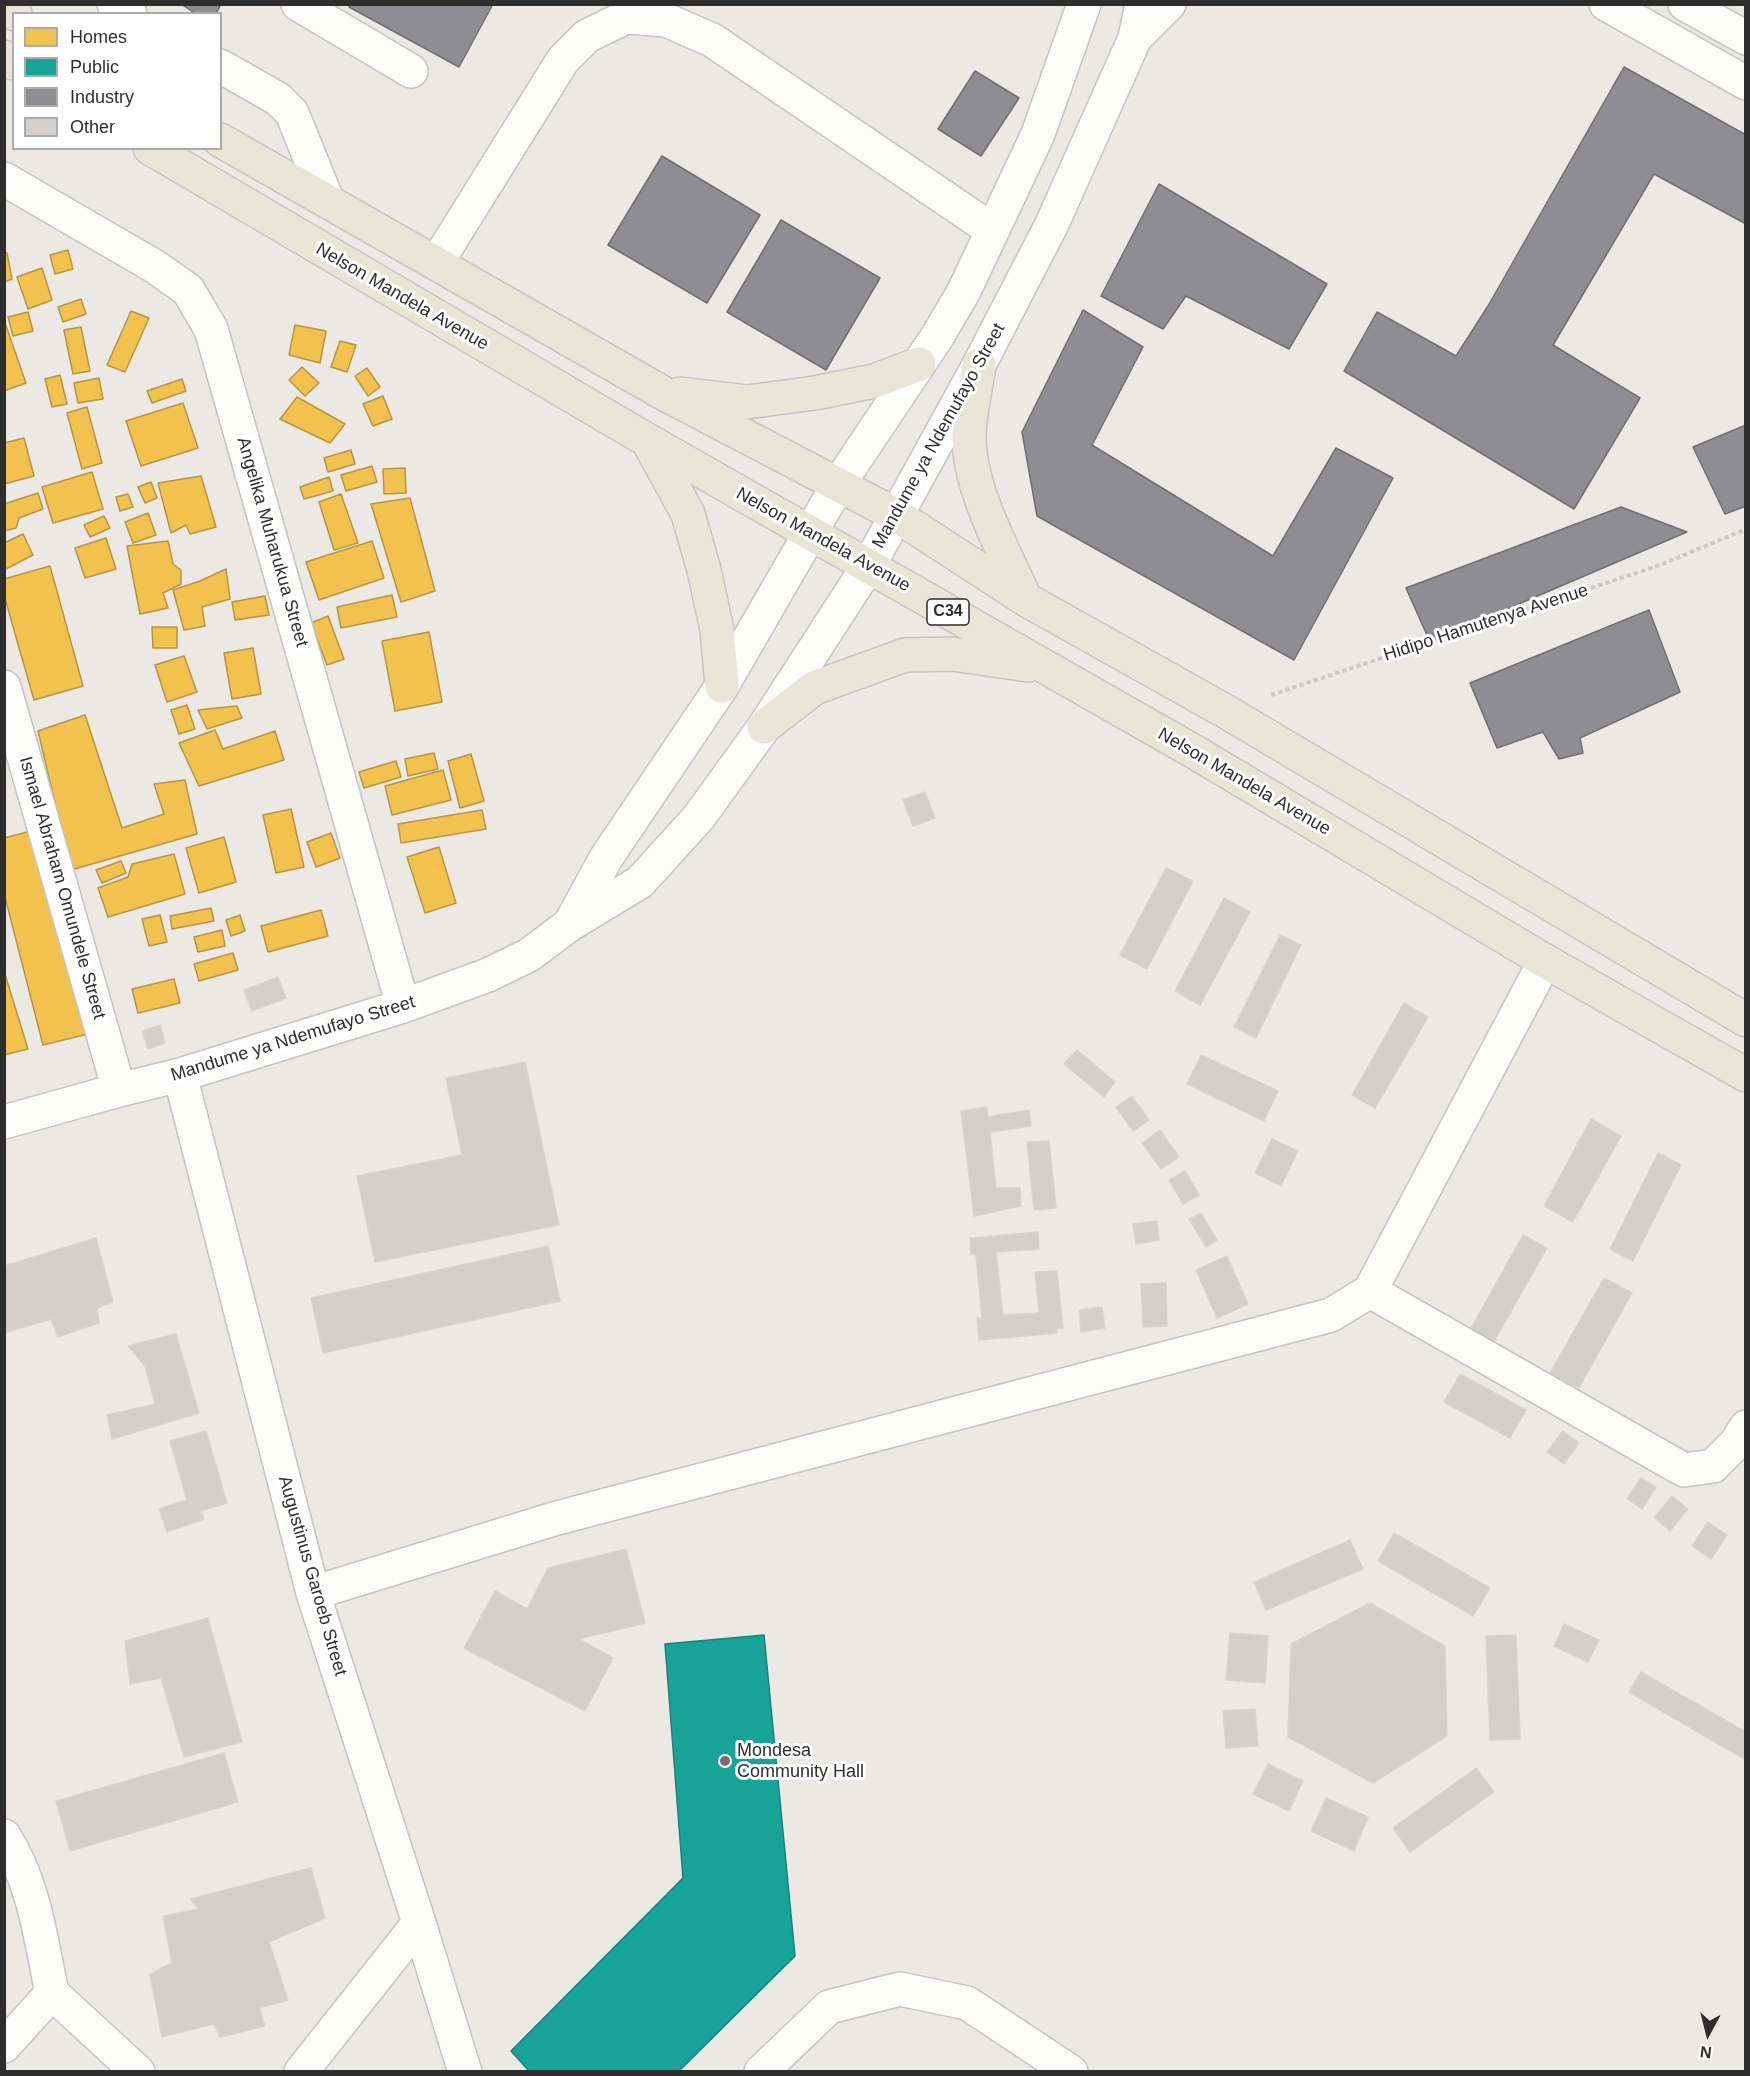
<!DOCTYPE html>
<html>
<head>
<meta charset="utf-8">
<style>
  body { margin:0 }
  #map { position:relative; width:1750px; height:2076px; overflow:hidden; background:#ece8e4; font-family:Helvetica,sans-serif }
  canvas { display:block }
  .frame { position:absolute; inset:0; border:6px solid #2e2e2e; pointer-events:none }
  .legend { position:absolute; left:12px; top:12px; width:210px; height:138px; box-sizing:border-box; background:#fff; border:2px solid #ababab; margin:0; padding:8px 10px; list-style:none; font-size:18px; color:#2e2e2e }
  .legend li { display:flex; align-items:center; gap:12px; height:30px }
  .legend b { width:30px; border:2px solid #ababab }
  .north { position:absolute; left:1678px; top:2004px; width:60px; height:60px; -webkit-text-stroke:4px #fff; paint-order:stroke; rotate:187deg; font-size:16px; font-weight:700; line-height:24px; text-align:center; color:#2e2e2e }
  .north::after { content:''; display:block; margin:auto; width:21px; height:27px; background:#2e2e2e; clip-path:polygon(50% 0,100% 100%,50% 72%,0 100%) }
</style>
</head>
<body>
<div id="map">
<canvas width="1750" height="2076"></canvas>
<div class="frame"></div>
<ul class="legend">
<li><b style="height:16px;background:#f2c14e"></b>Homes</li>
<li><b style="height:16px;background:#17a398"></b>Public</li>
<li><b style="height:16px;background:#8d8d92"></b>Industry</li>
<li><b style="height:16px;background:#d1cecb"></b>Other</li>
</ul>
<div class="north">N</div>
</div>
<script>
const c = document.querySelector('canvas').getContext('2d');
c.lineJoin = 'round';
function fillPath(path, color) { c.fillStyle = color; c.fill(path, 'evenodd'); }
function strokePath(path, color, width, dash) { c.strokeStyle = color; c.lineWidth = width; c.lineCap = dash ? 'butt' : 'round'; c.setLineDash(dash || []); c.stroke(path); }
function write(font, color, halo, rows, align = 'center') {
  c.font = font + ' Helvetica,sans-serif'; c.lineWidth = 6; c.setLineDash([]); c.textBaseline = 'middle'; c.strokeStyle = halo; c.fillStyle = color; for (const [text, x, y, turn = 0] of rows) {
    c.save(); c.translate(x, y); c.rotate((+turn || 0) * Math.PI / 180); c.textAlign = isNaN(turn) ? turn : align; if (halo) c.strokeText(text, 0, 0); c.fillText(text, 0, 0); c.restore();
  }
}
const homes = new Path2D(`
  M68,250l5,19 -18,5 -5,-19z
  M4,252l3,1 5,26 -8,3z
  M42,268l10,32 -24,9 -11,-32z
  M81,299l5,15 -23,8 -5,-15z
  M131,311l18,7 -24,54 -18,-7z
  M28,312l5,19 -20,5 -5,-19z
  M4,320l22,63 -22,8z
  M295,325l31,6 -6,32 -31,-8z
  M81,327l9,44 -17,3 -9,-44z
  M340,341l16,4 -9,27 -16,-5z
  M302,367l17,16 -14,13 -16,-16z
  M367,368l13,19 -12,9 -13,-20z
  M60,375l7,29 -15,3 -7,-28z
  M99,378l4,21 -25,4 -4,-20z
  M182,379l4,12 -34,12 -5,-12z
  M383,396l9,23 -19,7 -10,-22z
  M297,397l48,27 -15,19 -50,-24z
  M183,403l15,45 -57,18 -15,-45z
  M87,407l15,56 -20,6 -15,-56z
  M24,438l10,38 -30,8v-41z
  M351,450l4,14 -27,8 -4,-14z
  M372,466l5,16 -31,9 -5,-16z
  M405,468l1,25 -22,1 -1,-25z
  M92,472l11,37 -50,14 -11,-36z
  M201,476l15,51 -26,7 -4,-9 -15,8 -13,-50z
  M329,477l4,14 -29,8 -4,-12z
  M151,482l6,16 -12,5 -7,-16z
  M38,493l5,16 -24,9 -3,10 -12,3v-27z
  M128,494l5,13 -13,4 -4,-14z
  M341,494l17,49 -24,7 -15,-48z
  M410,498l25,93 -34,11 -30,-98z
  M148,513l8,22 -23,8 -8,-21z
  M104,516l6,12 -20,9 -6,-12z
  M23,534l10,21 -27,14 -2,-4v-22z
  M106,538l10,31 -31,9 -10,-30z
  M168,541l5,23 8,6v14l-18,9 5,15 -28,6 -13,-68z
  M372,541l12,37 -65,22 -13,-38z
  M50,566l33,120 -49,14 -30,-105v-16z
  M226,569l4,30 -28,8 3,19 -21,4 -11,-40 27,-9z
  M392,595l5,22 -56,11 -4,-21z
  M265,596l4,19 -34,5 -3,-18z
  M328,616l16,43 -17,6 -16,-42z
  M152,627h25v21h-24z
  M429,632l13,70 -47,9 -13,-70z
  M253,648l8,46 -29,5 -8,-46z
  M184,656l13,36 -30,10 -12,-37z
  M187,705l8,24 -16,5 -8,-24z
  M237,706l5,12 -35,11 -9,-19z
  M85,715l37,113 42,-14 -10,-30 31,-4 12,54 -126,36 -33,-139z
  M215,730l8,19 52,-18 9,29 -85,26 -20,-43z
  M434,753l4,16 -30,7 -3,-17z
  M471,754l13,47 -24,7 -12,-47z
  M396,761l5,16 -37,11 -5,-16z
  M443,770l8,30 -59,15 -7,-29z
  M291,809l13,58 -28,6 -13,-58z
  M482,810l4,19 -85,14 -3,-19z
  M35,830l53,204 -45,11 -39,-152v-55z
  M331,833l9,25 -24,9 -9,-25z
  M224,837l12,45 -37,11 -13,-45z
  M439,847l17,56 -31,10 -18,-56z
  M174,854l11,40 -77,23 -10,-29 30,-11 4,-13z
  M121,861l5,12 -24,10 -6,-13z
  M211,908l3,13 -42,8 -2,-13z
  M321,910l7,26 -60,16 -7,-26z
  M160,915l7,27 -18,4 -7,-27z
  M240,915l5,16 -14,5 -5,-16z
  M222,930l3,16 -27,6 -4,-15z
  M233,953l5,17 -39,11 -5,-17z
  M4,971l24,78 -24,6z
  M174,979l6,24 -42,10 -6,-24z`);
const public = new Path2D(`
  M764,1635l31,321 -117,116h-148l-19,-21 172,-173 -18,-234z`);
const industry = new Path2D(`
  M181,4h40l-5,10h-20z
  M351,4h142l-34,63 -110,-60z
  M1624,67l122,68v89l-92,-50 -101,171 87,53 -66,111 -230,-138 33,-59 79,44 32,-50z
  M975,71l44,27 -38,58 -43,-27z
  M662,156l98,59 -53,88 -99,-58z
  M1159,184l168,100 -38,65 -103,-53 -23,33 -62,-33z
  M781,220l99,58 -54,92 -99,-58z
  M1083,310l60,37 -51,98 181,111 63,-108 57,30 -99,182 -257,-144 -15,-84z
  M1746,425v81l-21,8 -32,-67z
  M1621,507l66,25 -257,110 -24,-54z
  M1649,610l31,82 -100,46 3,15 -24,6 -16,-27 -46,16 -27,-65z`);
const building = new Path2D(`
  M925,792l10,26 -22,8 -10,-26z
  M1166,868l27,13 -46,88 -27,-14z
  M1224,898l26,14 -50,93 -25,-14z
  M1280,935l21,10 -45,93 -22,-11z
  M278,977l8,21 -34,13 -8,-21z
  M1404,1003l24,14 -53,91 -23,-13z
  M160,1025l5,18 -17,6 -6,-18z
  M1077,1050l38,32 -11,15 -40,-33z
  M1201,1055l77,36 -14,30 -77,-37z
  M525,1062l34,163 -184,37 -18,-86 105,-21 -16,-77z
  M1132,1096l17,24 -16,11 -17,-24z
  M987,1107l1,10 41,-7 2,16 -41,6 6,56h24l1,18 -47,10 -13,-105z
  M1591,1119l30,17 -48,86 -29,-16z
  M1160,1130l19,27 -18,12 -19,-26z
  M1272,1139l26,12 -17,35 -26,-13z
  M1049,1141l7,67 -22,2 -7,-68z
  M1658,1153l23,12 -48,96 -23,-12z
  M1185,1171l14,24 -16,9 -14,-24z
  M1201,1213l16,27 -11,7 -17,-28z
  M1157,1221l2,19 -23,4 -3,-20z
  M1038,1232l1,17 -43,3 7,63 36,-2 -4,-41 22,-1 6,57 -6,1v4l-78,7 -2,-22h5l-6,-63 -5,-1 -1,-16z
  M1523,1235l24,13 -54,95 -23,-13z
  M96,1238l17,64 -16,6 2,15 -41,14 -7,-18 -47,14v-67z
  M548,1246l12,55 -237,52 -12,-55z
  M1227,1256l21,48 -31,14 -21,-48z
  M1604,1278l28,15 -53,95 -29,-15z
  M1166,1283l1,43 -24,1 -2,-43z
  M1102,1307l3,21 -24,4 -2,-22z
  M176,1334l23,79 -87,26 -5,-24 48,-11 -10,-38 -17,-20z
  M1460,1374l66,36 -16,28 -66,-36z
  M206,1431l21,72 -26,8 3,8 -37,13 -8,-23 28,-9 -17,-59z
  M1563,1431l16,12 -15,21 -17,-12z
  M1641,1478l15,9 -14,22 -15,-10z
  M1672,1496l16,13 -18,22 -16,-13z
  M1708,1522l19,13 -16,24 -19,-13z
  M1394,1533l96,55 -17,28 -95,-55z
  M1350,1540l13,29 -97,41 -12,-28z
  M626,1549l19,74 -66,16 34,19 -28,53 -121,-63 31,-57 32,18 21,-41z
  M1370,1603l75,43 2,90 -74,47 -85,-46 3,-93z
  M208,1618l34,124 -58,15 -23,-79 -31,6 -5,-43z
  M1564,1624l35,16 -11,22 -34,-16z
  M1230,1633l38,3 -3,47 -39,-3z
  M1516,1635l4,104 -30,1 -4,-104z
  M1641,1672l105,60v28l-117,-68z
  M1255,1709l3,37 -32,2 -3,-37z
  M224,1753l14,49 -168,49 -14,-50z
  M1268,1764l35,17 -14,30 -36,-17z
  M1476,1768l18,24 -84,60 -17,-24z
  M1326,1798l42,19 -14,34 -43,-20z
  M311,1868l14,50 -56,24 19,58 -29,8 6,18 -45,11 -6,-13 -52,13 -12,-63 22,-11 -9,-47 36,-7 -9,-10z`);
const path = new Path2D(`
  M1271,695l389,-130 86,-36`);
const minor = new Path2D(`
  M114,4l16,10
  M298,4l113,67
  M1606,4l140,79
  M1685,4l61,34
  M1135,38l34,-34
  M220,66l58,33 14,14 35,87
  M4,179l150,87 34,24 23,39 192,677
  M437,262l126,-202 24,-24 39,-19 40,3 46,20 280,190
  M4,687l115,403
  M570,924l36,-66 116,-172 116,-201 99,-148 27,-46 74,-157 46,-130
  M180,1075l133,518 106,330 46,149
  M4,1122l115,-32 61,-15 223,-69 85,-31 41,-20 40,-30 71,-43 59,-65 65,-90 105,-162 110,-200 73,-141 83,-186 7,-34
  M1370,1291l314,179 29,-4 23,-23 10,-16
  M313,1593l244,-75 774,-203 39,-24 175,-330
  M4,1836c30,46 37,104 48,157l-48,53
  M52,1993l86,79
  M301,2072l118,-149
  M761,2072l68,-65 71,-18 67,14 104,69`);
const major = new Path2D(`
  M4,7l11,7
  M4,57l10,6
  M220,140l443,253 233,122 129,84 200,112 521,309
  M150,148l497,292 546,311 352,210 201,114
  M979,365c-3,23 -10,49 -10,73 1,54 35,112 56,161
  M680,394l67,8 68,-9 59,-12 45,-17
  M648,441l40,73 16,56 13,60 5,56
  M764,727l50,-39 91,-33 48,-1 75,11`);
const markers = [
  [725,1761,6,"#706f6e"]
];
const shields = [
  [948,612,42]
];
const shieldNames = [
  ["C34",948,612]
];
const streetNames = [
  ["Nelson Mandela Avenue",402,297,30],
  ["Mandume ya Ndemufayo Street",939,436,-61],
  ["Nelson Mandela Avenue",823,540,29],
  ["Angelika Muharukua Street",272,542,74],
  ["Hidipo Hamutenya Avenue",1486,623,-18],
  ["Nelson Mandela Avenue",1244,782,30],
  ["Ismael Abraham Omundele Street",62,888,74],
  ["Mandume ya Ndemufayo Street",293,1039,-17],
  ["Augustinus Garoeb Street",312,1576,74]
];
const poiNames = [
  ["Mondesa",737,1751],
  ["Community Hall",737,1772]
];
fillPath(homes, '#f2c14e');
strokePath(homes, '#b79544', 1.5);
fillPath(public, '#17a398');
strokePath(public, '#1e8078', 1.5);
fillPath(industry, '#8d8d92');
strokePath(industry, '#707074', 1.5);
fillPath(building, '#d1cecb');
strokePath(building, '#d7d4d0', 1.5);
strokePath(minor, '#c5c4c5', 36);
strokePath(major, '#c6c5c4', 36);
strokePath(path, '#c9c9c8', 4, [4.5, 3]);
strokePath(minor, '#fcfcfb', 33);
strokePath(major, '#e8e4d6', 33);
for (const [x, y, r, color] of markers) { const dot = new Path2D(); dot.arc(x, y, r, 0, 2 * Math.PI); c.fillStyle = color; c.fill(dot); strokePath(dot, '#fff', 2); }
for (const [x, y, w] of shields) { const box = new Path2D(); box.roundRect(x - w / 2, y - 13, w, 26, 4.5); c.fillStyle = '#fff'; c.fill(box); strokePath(box, '#2e2e2e', 1.5); }
write('bold 16px', '#2e2e2e', null, shieldNames);
write('18px', '#2e2e2e', '#fff', streetNames);
write('18px', '#2e2e2e', '#fff', poiNames, 'left');
</script>
</body>
</html>
